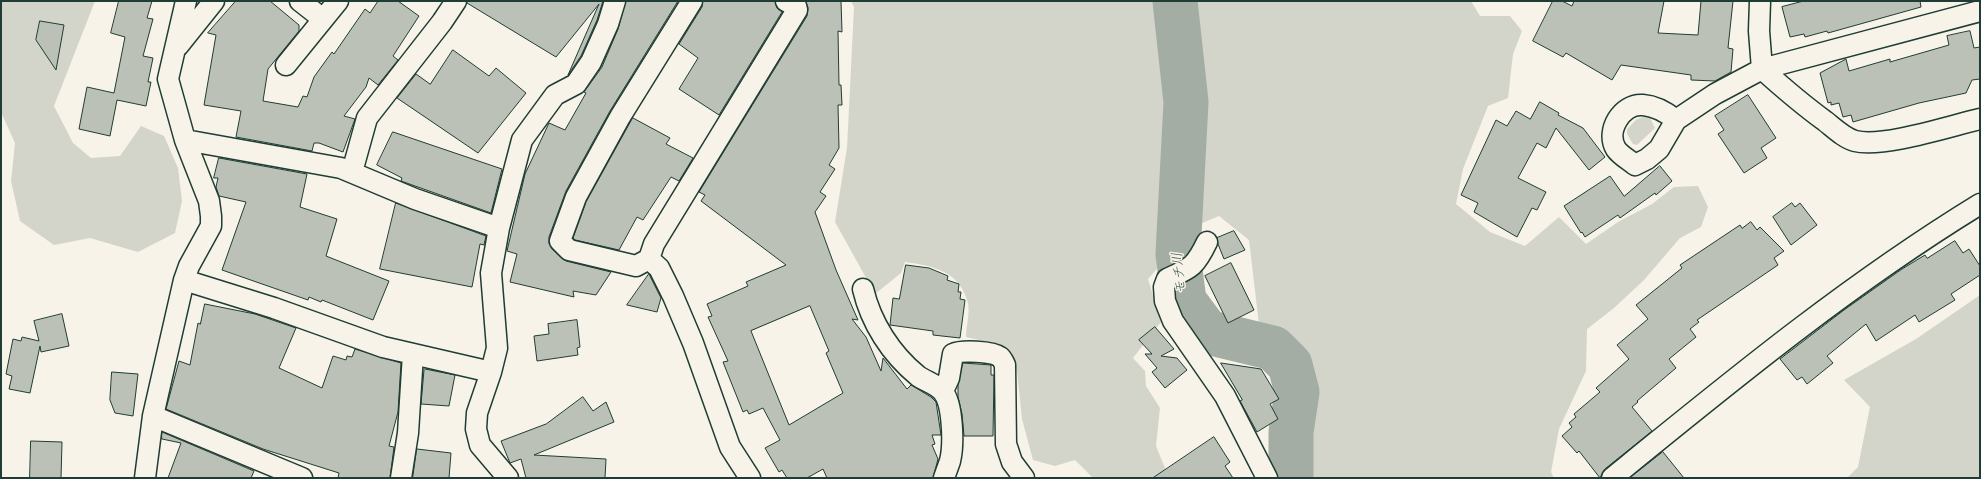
<!DOCTYPE html>
<html>
<head>
<meta charset="utf-8">
<style>
  body { margin:0 }
  #map { position:relative; width:1981px; height:479px; overflow:hidden; background:#f7f3e8; font-family:Kalam,sans-serif }
  canvas { display:block }
  .frame { position:absolute; inset:0; border:2px solid #1f3d34; pointer-events:none }
</style>
</head>
<body>
<div id="map">
<canvas width="1981" height="479"></canvas>
<div class="frame"></div>
</div>
<script>
const c = document.querySelector('canvas').getContext('2d');
c.lineJoin = 'round';
function fillPath(path, color) { c.fillStyle = color; c.fill(path, 'evenodd'); }
function strokePath(path, color, width, dash) { c.strokeStyle = color; c.lineWidth = width; c.lineCap = dash ? 'butt' : 'round'; c.setLineDash(dash || []); c.stroke(path); }
function write(font, color, halo, rows, align = 'center') {
  c.font = font + ' Kalam,"Klee One",sans-serif'; c.lineWidth = 3; c.setLineDash([]); c.textBaseline = 'middle'; c.strokeStyle = halo; c.fillStyle = color; for (const [text, x, y, turn = 0] of rows) {
    c.save(); c.translate(x, y); c.rotate((+turn || 0) * Math.PI / 180); c.textAlign = isNaN(turn) ? turn : align; if (halo) c.strokeText(text, 0, 0); c.fillText(text, 0, 0); c.restore();
  }
}
const green = new Path2D(`
  M1,1h94l-41,105 19,37 18,15 29,-2 21,-30 23,10 14,32 4,33 -7,32 -37,19 -48,-14 -36,7 -34,-24 -9,-40 4,-38 -14,-31z
  M851,1h620l9,15h30l12,15 -9,23 -5,44 -20,8 -25,63 -7,35 34,28 35,14 34,-29 27,27 32,-22 34,-18 22,-17 24,-1 10,21 -7,20 -21,11 -36,42 -30,28 -27,21 -1,42 -27,58 -8,43 3,6h-250l-6,-18 12,-42 -4,-60 -46,-25 -11,-93 -30,-24 -24,10 -47,53 13,43 -28,36 12,13 1,15 14,22 -4,38 13,32h-76l-18,-18 -20,6 -22,-6 -11,-41 -5,-48 -13,-25 -38,-9c0,-10 4,-24 2,-34 -8,-32 -35,-37 -63,-41l-4,11 -26,21 -40,-72 12,-74 7,-141z
  M1643,117l7,1 5,10 -18,17 -4,-1 -6,-10v-5l10,-10z
  M1980,295v183h-133l11,-11 12,-60 -26,-27 72,-41z`);
const river = new Path2D(`
  M1175,1l11,101 -8,152 6,47 23,31 66,16 17,17 7,27 -6,40v46`);
const building = new Path2D(`
  M119,1h33l-5,17 6,1 -10,37 10,2 -5,24h3l-5,24 -29,-6 -7,36 -31,-7 8,-42 27,6 11,-56 -14,-4z
  M236,1h34l29,24v6l-31,38 -5,32 35,6 5,-11 4,1 7,-20 18,-25 2,2 31,-45 5,4 8,-12h20l21,15 -26,40 5,4 -20,25 -9,-7 -3,9 -22,29 11,3 -12,33 -24,-9h-5l-2,8 -76,-14 5,-26 -37,-6 12,-70 -8,-2z
  M467,1h136l-6,19 -16,36 -13,19 31,-71 -43,53 -89,-54z
  M626,1h52l-68,110 -44,80 -17,46v6l3,6 14,12 45,11 -15,23 -23,-4 1,6 -64,-15 7,-28 -10,-3 18,-77 24,-51 16,7 21,-37 -2,-1 18,-25 16,-38z
  M703,1h72l2,7 5,4 -63,103 -40,-26 19,-31 -19,-14 23,-37z
  M806,1h35l1,31 -4,-1 1,54h2l1,20h-4l1,43 -10,17 6,4 -15,23 6,4 -11,16 21,58 22,50 -6,-1 14,18 15,34 2,-13 24,31 4,-4 20,12 5,5 5,33h-9l3,9 -3,1 6,14 -5,19h-106l-4,-9 -16,9h-20l-5,-8 -3,2 -14,-24 15,-8 -17,-32 -14,6 -2,-4 -4,2 -20,-50 5,-1 -20,-44 4,-1 -5,-12 41,-18 -2,-4 40,-17 -85,-64 4,-6 -6,-3 108,-176 1,-8zM810,306l19,45 -3,2 17,40 -54,32 -38,-94z
  M1553,1h9l10,5 2,-5h90l-6,32 40,2 3,-34h32l-5,47 5,1 -2,23 -16,9 -24,-1v-5l-70,-10 -9,15 -46,-27 -3,4 -30,-16z
  M1804,1h116l1,6 -93,26 -1,-2 -22,6 -1,-3 -14,3 -8,-30z
  M40,21l24,4 -8,45 -20,-30z
  M1970,31l4,17 6,-1v32l-8,1 -6,13 -47,10 -66,19 -2,-7 -8,2 -4,-14 -8,2v-3l-3,1 -8,-30 26,-14 3,12 41,-12v3l59,-17 -2,-9z
  M453,50l36,26 7,-8 30,25 -48,60 -81,-55 19,-24 14,10z
  M1748,95l28,43 -15,10 6,10 -23,15 -26,-39 6,-4 -9,-14z
  M1540,102l19,11 -1,2 25,13 22,29 -16,13 -33,-42 -10,20 -9,-5 -19,35 28,14 -9,18 -5,-2 -15,29 -43,-25 4,-9 -17,-8 35,-75 11,6 9,-15 14,8z
  M633,118l37,20 -4,6 27,14 -14,23 -8,-4 -28,43 -6,-3 -18,33 -44,-10 -2,-2 13,-36z
  M393,132l109,37 -11,44 -90,-32 1,-3 -25,-13z
  M219,158l88,16 -7,33 37,12 -11,37 63,25 -16,39 -51,-20 -1,2 -12,-5 -1,3 -86,-30 24,-68 -27,-6 -3,-9 2,-9h-4z
  M1660,166l12,15 -16,14 -1,-2 -35,25 -2,-3 -33,22 -3,-5 -1,1 -17,-27 46,-30 14,20z
  M396,203l90,33 -2,9 -4,-1 -8,43 -92,-18z
  M1792,203l3,4 5,-4 17,22 -26,20 -18,-28z
  M1751,222l6,8 3,-3 24,24 -10,7 4,7 -81,55 2,2 -9,7 6,8 -27,22 7,9 -39,33 1,1 -6,5 20,24 -47,38 -5,9 -21,-27 -2,2 -15,-17 10,-9 -3,-4 7,-6 -2,-3 26,-22 -4,-4 33,-29 -12,-14 31,-26 -12,-14 46,-37 -2,-3 60,-40 2,3z
  M1234,231l11,19 -21,9 -6,-15 -1,-6z
  M1955,241l8,12 6,-4 11,17v9l-29,19 4,6 -36,22 -4,-7 -39,26 -10,-17 -39,32 6,7 -26,21 -5,-7 -5,3 -17,-21 64,-49 58,-41 23,-14 2,3z
  M1231,263l23,47 -26,13 -23,-47z
  M906,265l23,3 19,8 -1,4 12,4 -1,8h3l-1,7 5,1 -5,38 -27,-3v-4l-43,-6 3,-27 6,1z
  M649,274l12,24 -4,14 -30,-7z
  M205,304l50,10 41,14 -17,40 43,20 11,-32 13,4 1,-4 5,1 3,-8 46,14 -3,49 -9,34 5,1 -4,31h-52l1,-5 -76,-24 -97,-40 13,-48 11,4 8,-42 2,1z
  M62,314l7,32 -28,6 -1,-6 -10,47 -21,-4 3,-13 -6,-2 7,-35 8,2 1,-4 17,4 -5,-20z
  M577,320l3,27 -3,1 1,7 -41,6 -3,-25 15,-2 -1,-10z
  M1155,327l19,22 -13,7 16,2 10,12 -22,18 -13,-16 5,-4 -12,-14h7l-13,-14z
  M963,363l28,2v10h3l-1,61h-29l-2,-22 -4,-17v-12z
  M1221,363l40,6 18,30 -9,5 8,15 -21,13 -17,-31 2,-1z
  M425,369l30,6 -6,31 -28,-2 3,-34z
  M112,372l26,2 -5,42 -18,-3 -5,-13z
  M583,397l10,14 13,-9 8,20 -80,33 72,4 -1,19h-79l-5,-19 -11,4 -9,-22 45,-17z
  M162,432l92,39 -3,7h-83l13,-35 -19,-4z
  M1214,437l16,25 -5,4 8,12h-80z
  M31,441l31,1 -1,36h-31z
  M417,449l34,4 -2,25h-36z
  M1663,452l21,26h-54z`);
const street = new Path2D(`
  M300,1l23,18
  M692,1l-72,116 -44,80 -16,44 9,9 67,16 13,-7 5,-15 143,-234 -1,-4 -10,-5
  M1760,1l-1,30 3,38c20,18 41,36 63,52 9,7 19,17 30,20 28,7 95,-15 125,-22
  M178,46l36,-45
  M286,65l52,-64
  M1676,120c-10,-8 -20,-14 -33,-15 -21,-2 -38,26 -27,44 4,6 13,11 19,16l12,-6 12,-10 17,-29 39,-26 47,-25 218,-58
  M185,140l156,28 74,31 84,29
  M352,172l15,-54 75,-96 14,-21
  M1207,242c-12,25 -16,26 -40,37l-3,8 1,14 8,20 52,75 42,82
  M649,259l10,9 14,28 20,47 37,104 20,31
  M184,280l90,28 109,39 108,25
  M863,289c8,34 28,65 55,87 7,5 20,9 25,16 10,12 11,53 7,69 -2,6 -4,11 -6,17
  M943,391l6,-13 4,-24c8,-4 39,-3 47,3 2,1 4,6 5,8l1,79 6,18 12,16
  M153,416l149,62
  M145,478l8,-62 31,-136 5,-14 22,-40v-10l-2,-15 -24,-61 -17,-61 18,-78
  M401,478l7,-45 5,-79
  M508,478l-28,-33 -4,-16 1,-16 14,-41 6,-24 -6,-75 8,-45 23,-88 33,-45 21,-11 15,-22 17,-38 7,-23
  M1612,478c118,-96 237,-194 368,-274`);
const waterNames = [
  ["モチ川",1181,273,-96]
];
fillPath(green, '#d3d5ca');
strokePath(river, '#a4ada3', 45);
fillPath(building, '#bbc1b6');
strokePath(building, '#1f3d34', 1);
strokePath(street, '#1f3d34', 23);
strokePath(street, '#f7f3e8', 20);
write('italic 14px', '#405950', '#f7f3e8', waterNames);
</script>
</body>
</html>
